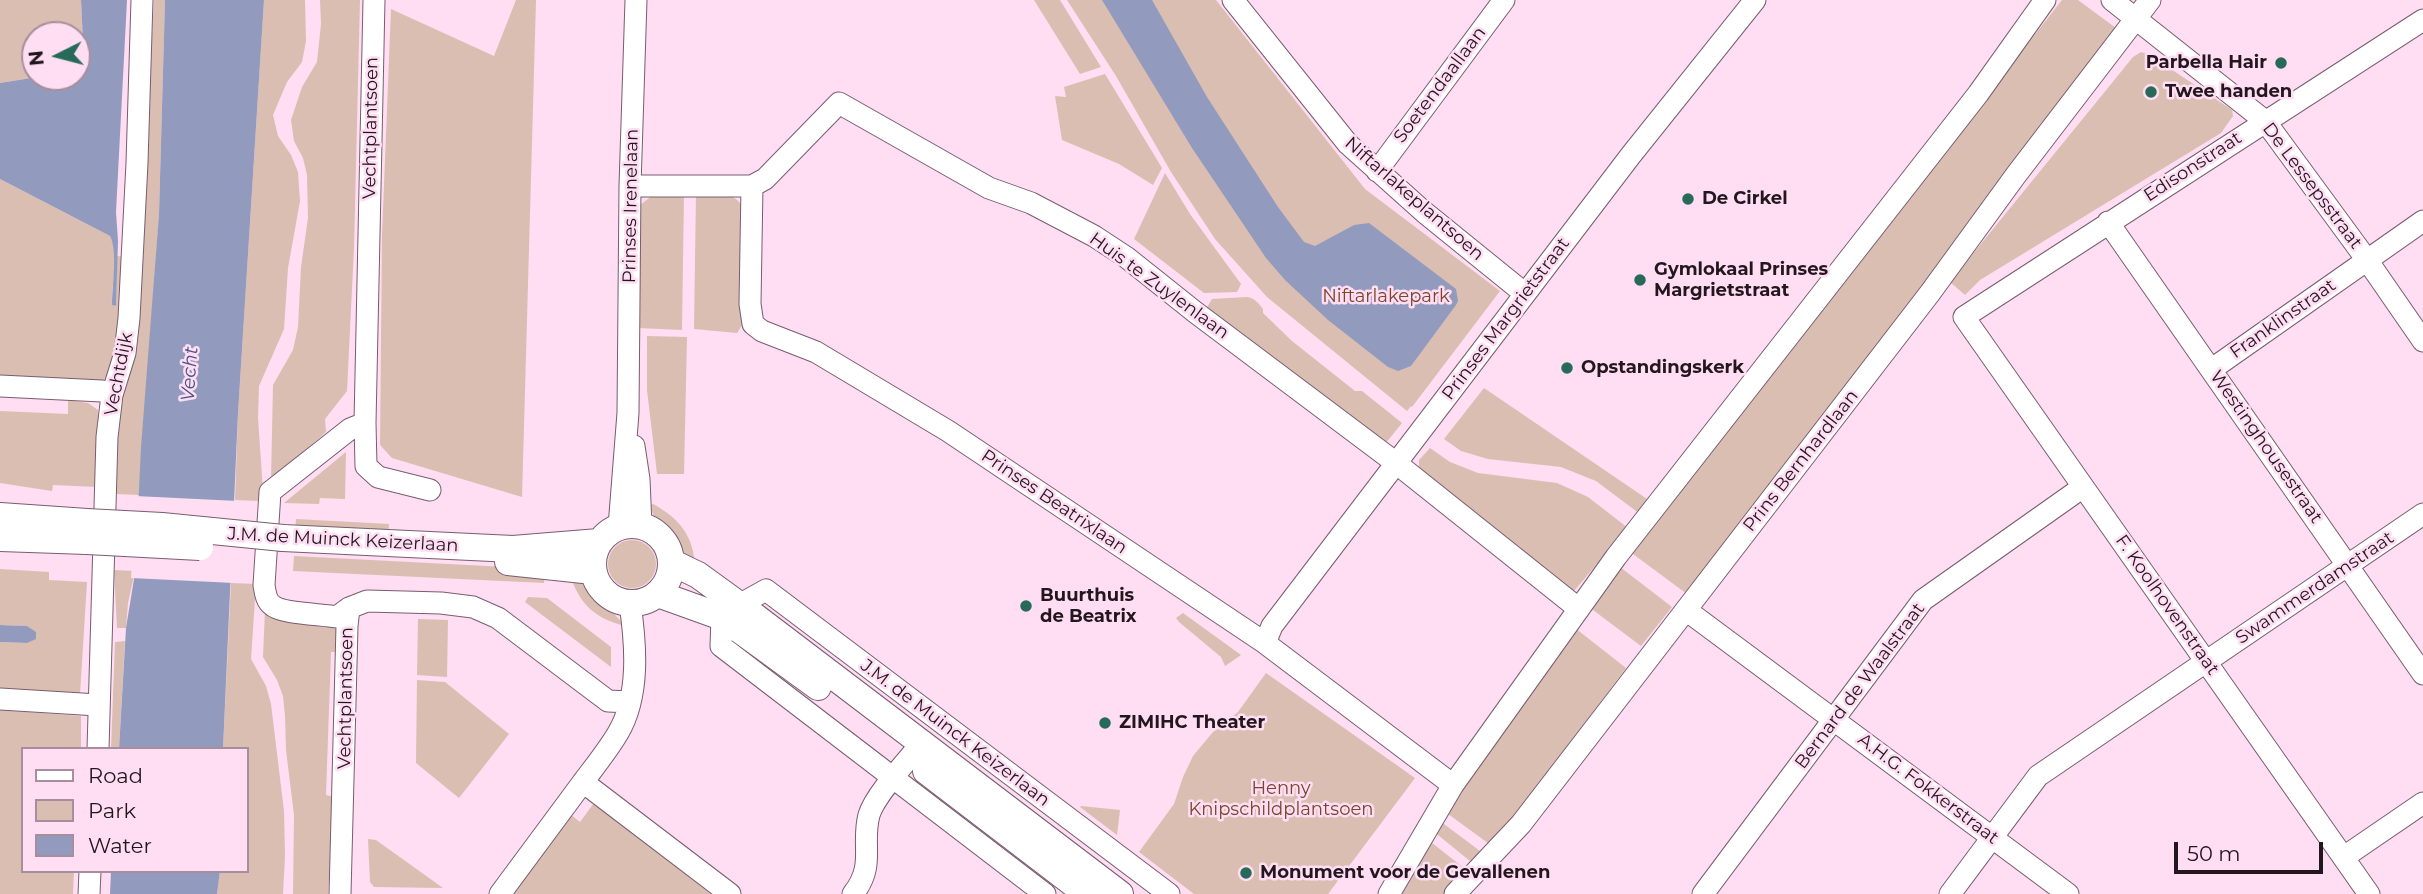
<!DOCTYPE html>
<html>
<head>
<meta charset="utf-8">
<style>
  body { margin:0 }
  #map { position:relative; width:2423px; height:894px; overflow:hidden; background:#ffddf2; font-family:Montserrat,sans-serif }
  canvas { display:block }
  .legend { position:absolute; left:21px; top:747px; width:228px; height:126px; box-sizing:border-box; background:#ffddf2; border:2px solid #a78e9d; margin:0; padding:9px 12px; list-style:none; font-size:21px; color:#22171e }
  .legend li { display:flex; align-items:center; gap:14px; height:35px }
  .legend b { width:35px; border:2px solid #a78e9d }
  .north { position:absolute; left:21px; top:21px; width:70px; height:70px; box-sizing:border-box; background:#ffddf2; border:2px solid #a78e9d; border-radius:50%; rotate:264deg; font-size:19px; font-weight:700; line-height:28px; text-align:center; color:#22171e }
  .north::after { content:''; display:block; margin:auto; width:24px; height:32px; background:#286a5a; clip-path:polygon(50% 0,100% 100%,50% 72%,0 100%) }
  .scale { position:absolute; left:2174px; top:842px; width:149px; height:32px; box-sizing:border-box; border:4px solid #22171e; border-top:0; padding-left:9px; font-size:21px; line-height:24px; white-space:nowrap; color:#22171e; -webkit-text-stroke:5px #ffddf2; paint-order:stroke }
</style>
</head>
<body>
<div id="map">
<canvas width="2423" height="894"></canvas>
<ul class="legend">
<li><b style="height:9px;background:#fff"></b>Road</li>
<li><b style="height:19px;background:#dabeb2"></b>Park</li>
<li><b style="height:19px;background:#929bbe"></b>Water</li>
</ul>
<div class="north">N</div>
<div class="scale">50 m</div>
</div>
<script>
const c = document.querySelector('canvas').getContext('2d');
c.lineJoin = 'round';
function fillPath(path, color) { c.fillStyle = color; c.fill(path, 'evenodd'); }
function strokePath(path, color, width, dash) { c.strokeStyle = color; c.lineWidth = width; c.lineCap = dash ? 'butt' : 'round'; c.setLineDash(dash || []); c.stroke(path); }
function write(font, color, halo, rows, align = 'center') {
  c.font = font + ' Montserrat,sans-serif'; c.lineWidth = 5; c.setLineDash([]); c.textBaseline = 'middle'; c.strokeStyle = halo; c.fillStyle = color; for (const [text, x, y, turn = 0] of rows) {
    c.save(); c.translate(x, y); c.rotate((+turn || 0) * Math.PI / 180); c.textAlign = isNaN(turn) ? turn : align; if (halo) c.strokeText(text, 0, 0); c.fillText(text, 0, 0); c.restore();
  }
}
const green = new Path2D(`
  M0,0h81l3,63 -7,5v-33h-42v42h2l-37,6z
  M154,0h11l-6,214 -20,281 -23,-1 3,-82 17,-91z
  M264,0h41l1,41 -4,21 -15,20 -14,33 5,21 13,19 7,17 2,29 -12,67 -4,61 -25,57 -1,32 5,73 -3,10 -25,-1 3,-87z
  M320,0h40l-6,248 -7,143 -22,28 1,13 -55,48 2,-95 20,-35 5,-23 3,-60 7,-49 -1,-43 -4,-17 -9,-17 -3,-21 11,-33 15,-25 4,-38z
  M516,0h20l-14,497 -130,-39 -12,-13 2,-210 9,-226 103,47z
  M1034,0h26l41,67 -21,7z
  M1067,0h149l149,189 135,102 -88,116 -1,-1 -4,5 -140,-114 -52,-58 -44,-67 -55,-96z
  M2062,0h16l42,31 -202,269 -231,294 -58,-43z
  M2141,52l9,3 82,55 1,6 -12,17 -241,147 -15,15 -15,-13 183,-225z
  M1105,74l57,94 -9,17 -34,-21 -57,-24 -7,-44 11,1 -2,-10z
  M1165,173l25,41 51,70 -4,8 -33,1 -70,-54z
  M0,179l110,57c10,18 1,49 2,69l4,1 1,-50 9,1 -13,112 -10,12 -103,-4z
  M654,194h30l-2,136 -44,-2 1,-122z
  M696,194c21,0 37,-5 48,15l-2,116 -5,8 -43,-4z
  M1247,297c8,1 11,6 16,12v4l29,28 63,50h7l40,32 -17,21 -179,-135 6,-10z
  M647,336l40,1 -3,137h-27l-10,-84z
  M1484,388l166,113 -10,13 -44,-33 -35,-14 -73,-8 -27,-8 -17,-12z
  M68,400l20,3 10,7 -1,77 -44,-2 -1,6 -52,-8v-72l68,3z
  M1430,448l20,14 28,11 79,10 31,14 40,31 -55,64 -154,-117v-15z
  M346,452l-1,47 -25,-1 -1,6 -35,-1z
  M653,504c27,15 41,32 42,64l-14,-10 -12,-25 -15,-16 -4,-12z
  M296,519l93,5 -1,14 -93,-5z
  M608 564a24 24 0 1 1 48 0a24 24 0 1 1-48 0Z
  M294,556l212,11 39,5 -1,11 -251,-12z
  M1620,567l52,40 -31,39 -52,-39z
  M0,569l49,3v8l38,2 -7,112 -80,-4v-48l27,1 7,-11 -7,-6 -27,-1z
  M114,570l21,1 -7,32 -2,25h-9z
  M571,578l14,5 25,23 -1,2 16,18c-28,-7 -44,-20 -54,-48z
  M231,583l25,1 -5,75 15,27 5,18 13,107 1,45 -2,38h-66l3,-23h27v-122h-24z
  M528,597l19,1 64,49v20l-86,-65z
  M265,610l68,12 6,7v23h-8l-5,143 8,2 -6,97h-35l1,-79 -8,-65 -1,-34 -2,-20 -6,-16 -14,-23z
  M1183,613l58,42 -16,11 -4,-9 -42,-35 -3,-4z
  M418,619l30,1 -1,57 -30,-2z
  M1575,628l51,40 -134,178 -48,-35z
  M125,641l-6,108h-8l4,-107z
  M1266,673l149,105 -87,116h-134l-55,-42 35,-48 9,-27 10,-21 20,-24 25,-20z
  M417,680l28,2 64,52 -50,64 -43,-35z
  M0,710l81,6v33h-58v122h51l-1,23h-73z
  M594,803l121,91h-206l61,-80 10,8z
  M1081,806l39,4 -3,25 -37,-28z
  M1440,821l44,33 -9,11 -42,-34z
  M368,839l8,1 67,48 -69,-1 -4,-5z
  M1427,839l42,33 -21,22h-53z`);
const water = new Path2D(`
  M81,0h46l-11,212 2,29 -2,65 -4,-1c0,-18 6,-54 -2,-69l-110,-57v-96l37,-6h40v-9l7,-5z
  M165,0h99l-26,413 -15,336h-104l7,-121 9,-55 6,-126 18,-233z
  M1102,0h50l55,97 71,110 26,35 11,4 39,-21 15,-2 87,66 2,12 -2,4 -45,61 -13,5 -10,-4 -60,-47 -43,-40 -19,-22 -74,-110z
  M0,625l27,1 9,6v7l-9,4 -27,-1z
  M111,871h109l-3,23h-107z`);
const pier = new Path2D(`
  M135,496l103,5 -4,82 -103,-5z`);
const minor = new Path2D(`
  M374,0l-9,423 -15,6 -80,63 -6,93c1,6 2,16 8,20 9,9 51,9 65,12l12,-9 18,-7 74,2 32,4 25,11 110,83 22,1
  M1233,0l115,144 76,68 100,81
  M2112,0l153,121 102,139 56,81
  M1377,171l127,-171
  M630,186h122l13,-7 74,-76 150,85 42,15 63,33 32,21 69,55 201,151 183,146
  M752,186l-2,118 3,20 9,7 54,21 132,79 317,212 188,142
  M2108,222l315,452
  M2212,369l211,-148
  M0,386l102,5 10,4
  M365,423l1,43 12,11 52,13
  M634,446l5,33 2,47
  M619,527l9,-114 2,-227 6,-186
  M739,605l27,-15 403,304
  M1686,610l382,284
  M722,617l-1,29 324,248
  M1265,643l7,-17 359,-471 124,-155
  M0,699l98,6
  M98,749l9,-312 5,-42 13,-42 4,-35 8,-155 5,-163
  M583,782c12,-16 25,-32 35,-49 22,-37 18,-88 12,-129
  M2344,857l79,-54
  M89,894l1,-23
  M340,894l7,-268 2,-18
  M500,894l83,-112 147,112
  M853,894c23,-29 8,-49 16,-79 6,-20 38,-54 52,-71
  M1389,894l64,-109 163,-228 362,-463 67,-94
  M1455,894l66,-70 409,-531 86,-118 134,-175
  M1703,894l220,-294 160,-113
  M1950,894l88,-118 385,-262
  M2369,894l-405,-577 459,-297`);
const major = new Path2D(`
  M0,516l87,6
  M593 564a39 39 0 1 1 78 0a39 39 0 1 1-78 0Z
  M0,538l87,3
  M283,538l230,11 86,-7
  M508,562l85,9
  M671,562l27,13 51,37 371,282
  M658,594l64,23 96,70
  M926,771l161,123`);
const majorBridge = new Path2D(`
  M87,522l75,4 121,12
  M87,541l113,6`);
const markers = [
  [2281,63,7,"#286a5a"],
  [2151,92,7,"#286a5a"],
  [1688,199,7,"#286a5a"],
  [1640,280,7,"#286a5a"],
  [1567,368,7,"#286a5a"],
  [1026,606,7,"#286a5a"],
  [1105,723,7,"#286a5a"],
  [1246,873,7,"#286a5a"]
];
const poiNames = [
  ["Parbella Hair",2267,63,"right"],
  ["Twee handen",2165,92],
  ["De Cirkel",1702,199],
  ["Gymlokaal Prinses",1654,270],
  ["Margrietstraat",1654,291],
  ["Opstandingskerk",1581,368],
  ["Buurthuis",1040,596],
  ["de Beatrix",1040,617],
  ["ZIMIHC Theater",1119,723],
  ["Monument voor de Gevallenen",1260,873]
];
const streetNames = [
  ["Soetendaallaan",1440,85,-53],
  ["Vechtplantsoen",371,128,-89],
  ["Edisonstraat",2193,167,-33],
  ["De Lessepsstraat",2312,186,53],
  ["Niftarlakeplantsoen",1414,199,41],
  ["Prinses Irenelaan",631,206,-89],
  ["Huis te Zuylenlaan",1159,286,36],
  ["Prinses Margrietstraat",1506,319,-53],
  ["Franklinstraat",2283,319,-35],
  ["Vechtdijk",119,374,-79],
  ["Westinghousestraat",2266,447,55],
  ["Prins Bernhardlaan",1801,461,-52],
  ["Prinses Beatrixlaan",1054,502,34],
  ["J.M. de Muinck Keizerlaan",343,540,3],
  ["Swammerdamstraat",2315,588,-34],
  ["F. Koolhovenstraat",2167,605,55],
  ["Bernard de Waalstraat",1860,686,-53],
  ["Vechtplantsoen",346,698,-89],
  ["J.M. de Muinck Keizerlaan",955,733,37],
  ["A.H.G. Fokkerstraat",1928,789,37]
];
const parkNames = [
  ["Niftarlakepark",1386,297],
  ["Henny",1281,789],
  ["Knipschildplantsoen",1281,810]
];
const waterNames = [
  ["Vecht",190,374,-86]
];
fillPath(green, '#dabeb2');
fillPath(water, '#929bbe');
fillPath(pier, '#ffddf2');
strokePath(minor, '#795c6f', 23);
strokePath(major, '#795c6f', 28);
strokePath(minor, '#fff', 21);
strokePath(major, '#fff', 26);
strokePath(majorBridge, '#795c6f', 28, []);
strokePath(majorBridge, '#fff', 26);
for (const [x, y, r, color] of markers) { const dot = new Path2D(); dot.arc(x, y, r, 0, 2 * Math.PI); c.fillStyle = color; c.fill(dot); strokePath(dot, '#ffddf2', 2.5); }
write('bold 18px', '#22171e', '#ffddf2', poiNames, 'left');
write('18px', '#22171e', '#ffddf2', streetNames);
write('18px', '#7a452c', '#ffddf2', parkNames);
write('italic 19px', '#495486', '#ffddf2', waterNames);
</script>
</body>
</html>
